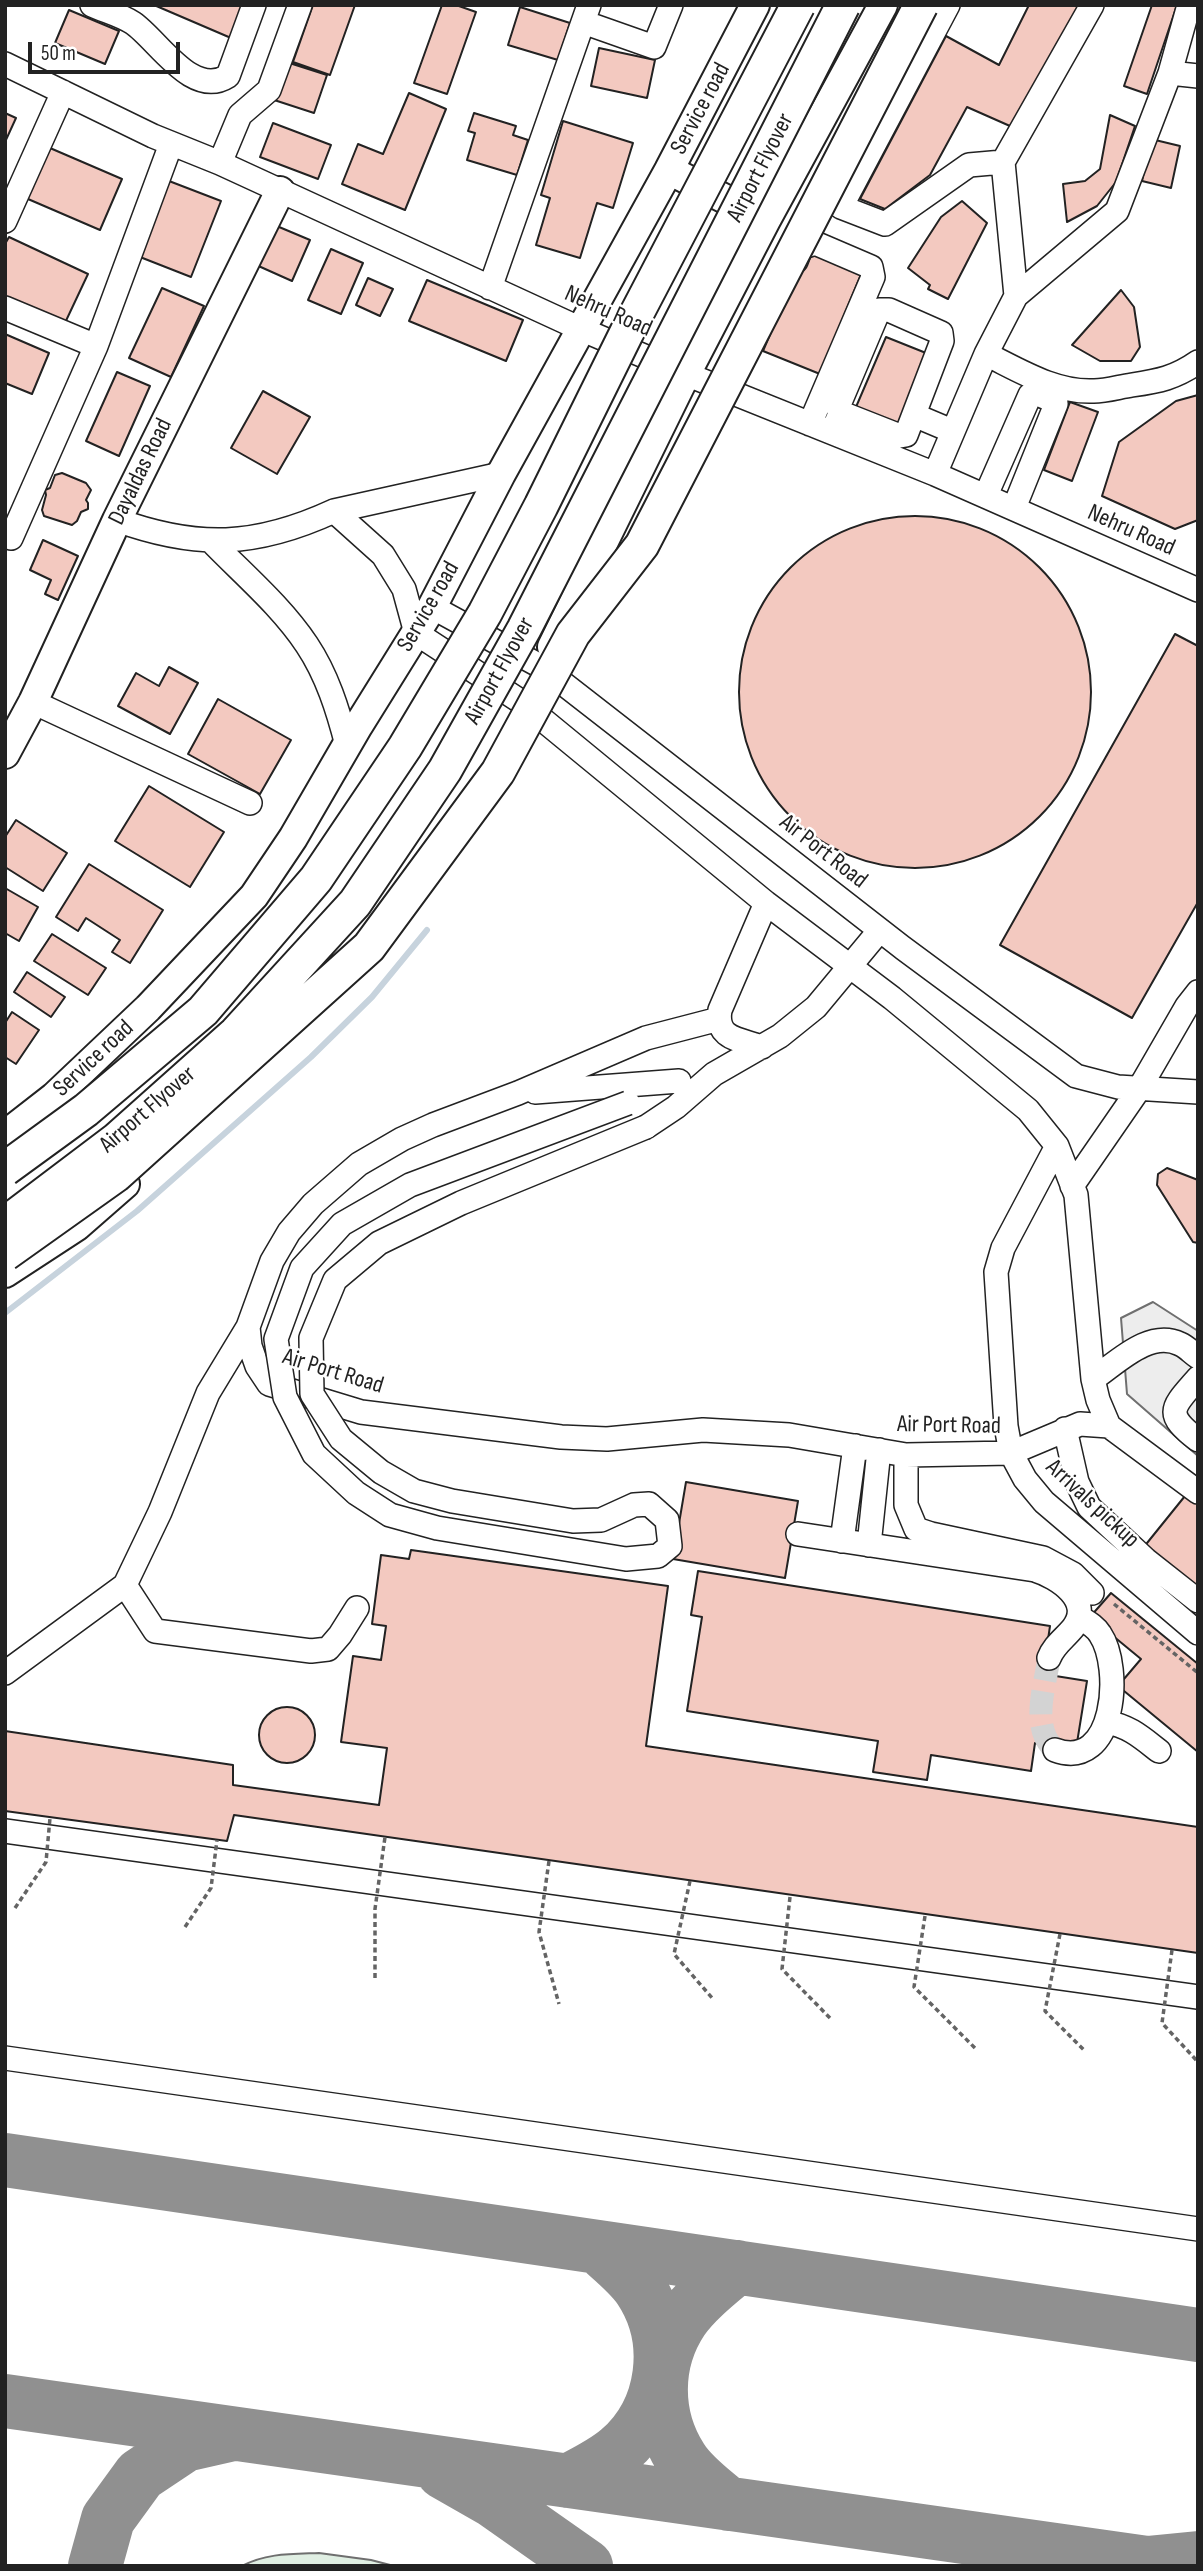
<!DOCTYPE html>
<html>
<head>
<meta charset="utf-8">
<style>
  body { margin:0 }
  #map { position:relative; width:1203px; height:2571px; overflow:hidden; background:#fff; font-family:"Sofia Sans Condensed",sans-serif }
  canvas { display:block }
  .frame { position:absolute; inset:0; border:7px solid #222; pointer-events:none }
  .scale { position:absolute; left:28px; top:42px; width:152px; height:32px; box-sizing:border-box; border:4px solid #222; border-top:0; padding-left:9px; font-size:21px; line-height:24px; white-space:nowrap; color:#222; -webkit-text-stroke:5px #fff; paint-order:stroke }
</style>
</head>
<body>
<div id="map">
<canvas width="1203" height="2571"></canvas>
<div class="frame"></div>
<div class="scale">50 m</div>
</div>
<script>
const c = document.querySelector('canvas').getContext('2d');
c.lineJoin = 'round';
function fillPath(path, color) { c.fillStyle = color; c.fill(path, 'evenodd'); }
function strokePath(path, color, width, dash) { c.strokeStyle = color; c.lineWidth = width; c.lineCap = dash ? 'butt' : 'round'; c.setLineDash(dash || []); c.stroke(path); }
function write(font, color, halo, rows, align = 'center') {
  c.font = font + ' "Sofia Sans Condensed",sans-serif'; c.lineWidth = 5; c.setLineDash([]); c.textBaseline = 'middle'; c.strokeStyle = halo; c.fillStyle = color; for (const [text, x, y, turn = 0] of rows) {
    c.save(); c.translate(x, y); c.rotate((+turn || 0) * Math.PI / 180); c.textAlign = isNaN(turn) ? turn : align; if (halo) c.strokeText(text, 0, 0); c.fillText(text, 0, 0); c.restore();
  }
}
const green = new Path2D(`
  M319,2553l52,7 23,6h-152c24,-13 50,-12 77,-13z`);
const parking = new Path2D(`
  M1153,1302l45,29v125l-71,-62 -6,-76z`);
const stream = new Path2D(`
  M5,1313l132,-102 174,-154 61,-60 55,-67`);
const taxiway = new Path2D(`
  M5,2160l1193,175
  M5,2401l1142,162 51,-5
  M443,2472l49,28 94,66
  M568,2481c17,-9 36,-18 51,-31 46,-40 55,-110 21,-161 -11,-16 -28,-29 -42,-42
  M728,2504c-16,-14 -36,-28 -47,-46 -27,-42 -27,-96 1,-138 14,-20 36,-37 55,-53
  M95,2566l13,-47 32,-44 45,-30 44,-10`);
const building = new Path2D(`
  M154,5h97l-13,36z
  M313,5h42l-25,70 -37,-13z
  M442,5h14l20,7 -29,82 -33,-11z
  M1029,5h50l-60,125 -52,-23 -37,68 -45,34 -25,-10 86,-163 53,29z
  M1152,5h25l-30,89 -23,-8z
  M520,7l50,16 -12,37 -50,-15z
  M69,10l50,21 -14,33 -50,-21z
  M599,48l56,12 -8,38 -56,-12z
  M280,60l47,15 -13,38 -46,-15z
  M409,93l37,16 -41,101 -63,-26 16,-40 25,10z
  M5,113l11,5 -11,24z
  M474,113l42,13 -3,9 15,5 -11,35 -50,-15 8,-27 -7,-2z
  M1110,115l25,11 -19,56 -19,24 -30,16 -4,-38 22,-3 15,-12z
  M563,121l70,22 -20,65 -16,-5 -17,55 -44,-13 14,-47 -9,-3z
  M273,123l58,22 -13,34 -58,-22z
  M1151,139l29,7 -9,42 -29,-7z
  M43,145l79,34 -22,51 -79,-34z
  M169,181l52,20 -30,76 -51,-20z
  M962,201l25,22 -39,76 -20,-10 2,-4 -22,-17 33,-51z
  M272,224l38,16 -18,41 -38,-17z
  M9,237l79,37 -24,51 -59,-27v-54z
  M331,249l32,14 -22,51 -33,-14z
  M806,249l56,23 -42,102 -57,-23z
  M368,278l25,11 -13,27 -24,-11z
  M427,280l96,40 -17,41 -97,-40z
  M162,288l42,18 -33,71 -42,-19z
  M1121,290l13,17 6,40 -9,14h-31l-28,-16z
  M5,334l44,19 -17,41 -27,-11z
  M886,337l45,18 -30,70 -45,-18z
  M117,372l33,14 -31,70 -33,-15z
  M263,391l47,26 -33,57 -46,-26z
  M1198,395v125l-23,9 -73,-33 17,-54 57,-41z
  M1070,402l28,10 -26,69 -28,-11z
  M62,473l24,10 5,7 -5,10 2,3v6l-7,3 -4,9 -5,4 -28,-9 -2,-6 4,-15 -1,-5 5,-2 5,-13z
  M739 692a176 176 0 1 1 352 0a176 176 0 1 1-352 0Z
  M43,540l35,16 -20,44 -13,-6 6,-14 -21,-10z
  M1175,634l23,12v256l-66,116 -132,-73z
  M169,667l29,16 -28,51 -52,-28 18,-33 23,13z
  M218,699l73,41 -31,54 -72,-40z
  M149,786l75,46 -34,55 -75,-46z
  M16,820l51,33 -24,38 -38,-24v-30z
  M89,864l74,46 -33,53 -18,-11 8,-12 -34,-22 -8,13 -22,-14z
  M5,888l33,19 -19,34 -14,-8z
  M52,934l54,34 -18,27 -54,-34z
  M27,972l38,25 -14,20 -37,-25z
  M12,1012l27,18 -23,34 -11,-7v-34z
  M1167,1168l31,12v63l-5,-1 -36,-57 1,-11z
  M686,1482l112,19 -13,77 -112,-19z
  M1189,1491l9,7v94l-55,-44z
  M411,1550l257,36 -22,160 552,81v126l-964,-138 -7,26 -222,-30v-80l228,34v20l146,20 8,-57 -46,-6 12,-86 28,4 5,-34 -14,-2 9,-69 28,4z
  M698,1571l352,55 -7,48 44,7 -11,68 -41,-6 -4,28 -100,-16 -4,25 -54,-8 5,-31 -191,-30 15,-94 -11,-2z
  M1111,1593l87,71v88l-80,-66 23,-27 -51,-42z
  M259 1735a28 28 0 1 1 56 0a28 28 0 1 1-56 0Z`);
const minorTunnel = new Path2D(`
  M1049,1658c-4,29 -19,69 6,92`);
const path = new Path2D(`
  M1114,1604l84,69`);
const minor = new Path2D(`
  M92,5c13,6 29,10 41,18 25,17 59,76 95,53l26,-71
  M948,5l-107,202 44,17 84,-59 34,-3
  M583,22l71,25 17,-42
  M5,64l148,72 67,27 363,167 103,44 249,100 263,116
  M1170,73l28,3
  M220,163l20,-48 29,-25 31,-85
  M5,221l58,-129
  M796,261l5,-13 14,-5 56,24 2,10 -63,147
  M490,288l99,-283
  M1016,296l-13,-134 89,-157
  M5,308l91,38
  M986,354c33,16 69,39 108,37 12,0 25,-4 38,-6 27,-4 43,-7 66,-23
  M914,415l38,16
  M832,432l8,-18 -2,-7 41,-97h10l52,23 1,8 -36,94 -6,1 -61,-24
  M935,474l51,-120 30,-58 101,-85 53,-138 19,-68
  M986,495l44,-100 5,-2 19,8 2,3 -42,104
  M334,511l49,44 21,34 12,44 104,68 246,202 126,95 136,112 29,36 19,49 17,184 5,21 11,26 89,66
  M117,520c80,29 139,27 217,-9l167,-37
  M11,538l85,-192 75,-202
  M212,542c32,33 69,64 95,103 20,30 31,65 40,100
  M432,607l110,60 361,281 173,128 42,11 80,5
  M33,702l217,101
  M719,1019l-73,19 -128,55 -85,32 -31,14 -43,25 -46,40 -24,28 -17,29 -24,66 2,19 7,20 12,18 92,28 200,25 46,2 96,-9 86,5 117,20 105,-2 69,-29 29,2
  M762,1047c-23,-8 -47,-8 -42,-37l46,-107
  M535,1092l144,-11
  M646,1127l30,-20 38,-33 66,-38 36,-29 64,-77
  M1057,1146l-54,102 -7,24 10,154 5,27 14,26 19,23 154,131
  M1072,1186l67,-97 48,-83 11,-14
  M1198,1378c-26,30 -35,35 0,62
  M1093,1379c24,-16 56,-50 87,-35 7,3 12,9 18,13
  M1065,1429l12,53 12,25 57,53 52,41
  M906,1455v50l10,24 15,5 112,24 30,16 19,19
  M798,1534l237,36c23,7 59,31 38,58 -9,11 -19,17 -24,30
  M842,1541l13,-95
  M869,1545l10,-95
  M125,1585l30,46 156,20 17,-2 12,-14 17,-27
  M5,1673l120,-88 35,-73 48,-119 40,-66
  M1106,1722c23,4 35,15 53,29
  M1055,1750c60,22 68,-82 45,-116 -5,-8 -13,-12 -21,-17
  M5,1831l1193,166
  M5,2058l1193,171`);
const major = new Path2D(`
  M669,170l91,47
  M552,647l134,-273 80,-154 117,-215
  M5,754l28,-52 84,-182 163,-329
  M5,1135l49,-38 94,-89 106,-112 39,-58 65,-112 74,-119 69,-133 168,-304 86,-165
  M5,1273l72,-47 48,-42`);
const pathBridge = new Path2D(`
  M549,1861l-10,71 20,72
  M690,1881l-16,73 39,45
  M790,1897l-8,72 48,49
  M15,1908l31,-46 4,-44
  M925,1916l-11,71 62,62
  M185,1927l26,-39 6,-48
  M1060,1934l-15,77 40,40
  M1172,1950l-10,73 36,39
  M375,1978v-69l10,-72`);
const minorBridge = new Path2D(`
  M628,1103l-218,82 -68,39 -40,44 -26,71 9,58 29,57 42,39 34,22 47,13 189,31 32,-3 12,-10 -3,-26 -18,-16 -15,1 -33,15 -28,1 -121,-20 -38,-10 -33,-19 -40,-33 -29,-45 -1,-56 24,-58 44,-37 82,-40 185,-76`);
const highwayBridge = new Path2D(`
  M5,1169l81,-59 117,-99 113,-132 89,-132 80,-134 56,-107 86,-174 171,-327
  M5,1224l111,-84 120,-107 119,-130 90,-133 79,-141 319,-624
  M5,1254l111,-79 253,-228 129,-175 75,-138 69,-89 279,-540`);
const streetNames = [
  ["Service road",701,109,-62],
  ["Airport Flyover",761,168,-63],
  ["Nehru Road",608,312,24],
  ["Dayaldas Road",141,472,-64],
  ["Nehru Road",1131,531,24],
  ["Service road",429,607,-60],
  ["Airport Flyover",500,671,-61],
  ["Air Port Road",823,852,38],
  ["Service road",94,1059,-43],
  ["Airport Flyover",148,1110,-41],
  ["Air Port Road",333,1372,17],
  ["Air Port Road",949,1426,1],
  ["Arrivals pickup",1092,1504,43]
];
fillPath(green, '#e0efe3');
strokePath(green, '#6f6f6f', 2);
fillPath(parking, '#ededed');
strokePath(parking, '#6f6f6f', 2);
strokePath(stream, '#c7d3dd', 6);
strokePath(taxiway, '#909090', 54);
fillPath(building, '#f3c9c0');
strokePath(building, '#222', 2);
strokePath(minorTunnel, '#d3d3d3', 23, [23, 11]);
strokePath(minor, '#222', 26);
strokePath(major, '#222', 32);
strokePath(path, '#646464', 3.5, [5, 3.5]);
strokePath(minor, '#fff', 23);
strokePath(major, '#fff', 28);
strokePath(minorBridge, '#222', 26, []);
strokePath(highwayBridge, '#222', 37, []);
strokePath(pathBridge, '#646464', 3.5, [5, 3.5]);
strokePath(minorBridge, '#fff', 23);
strokePath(highwayBridge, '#fff', 33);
write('24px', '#222', '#fff', streetNames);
</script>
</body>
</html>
